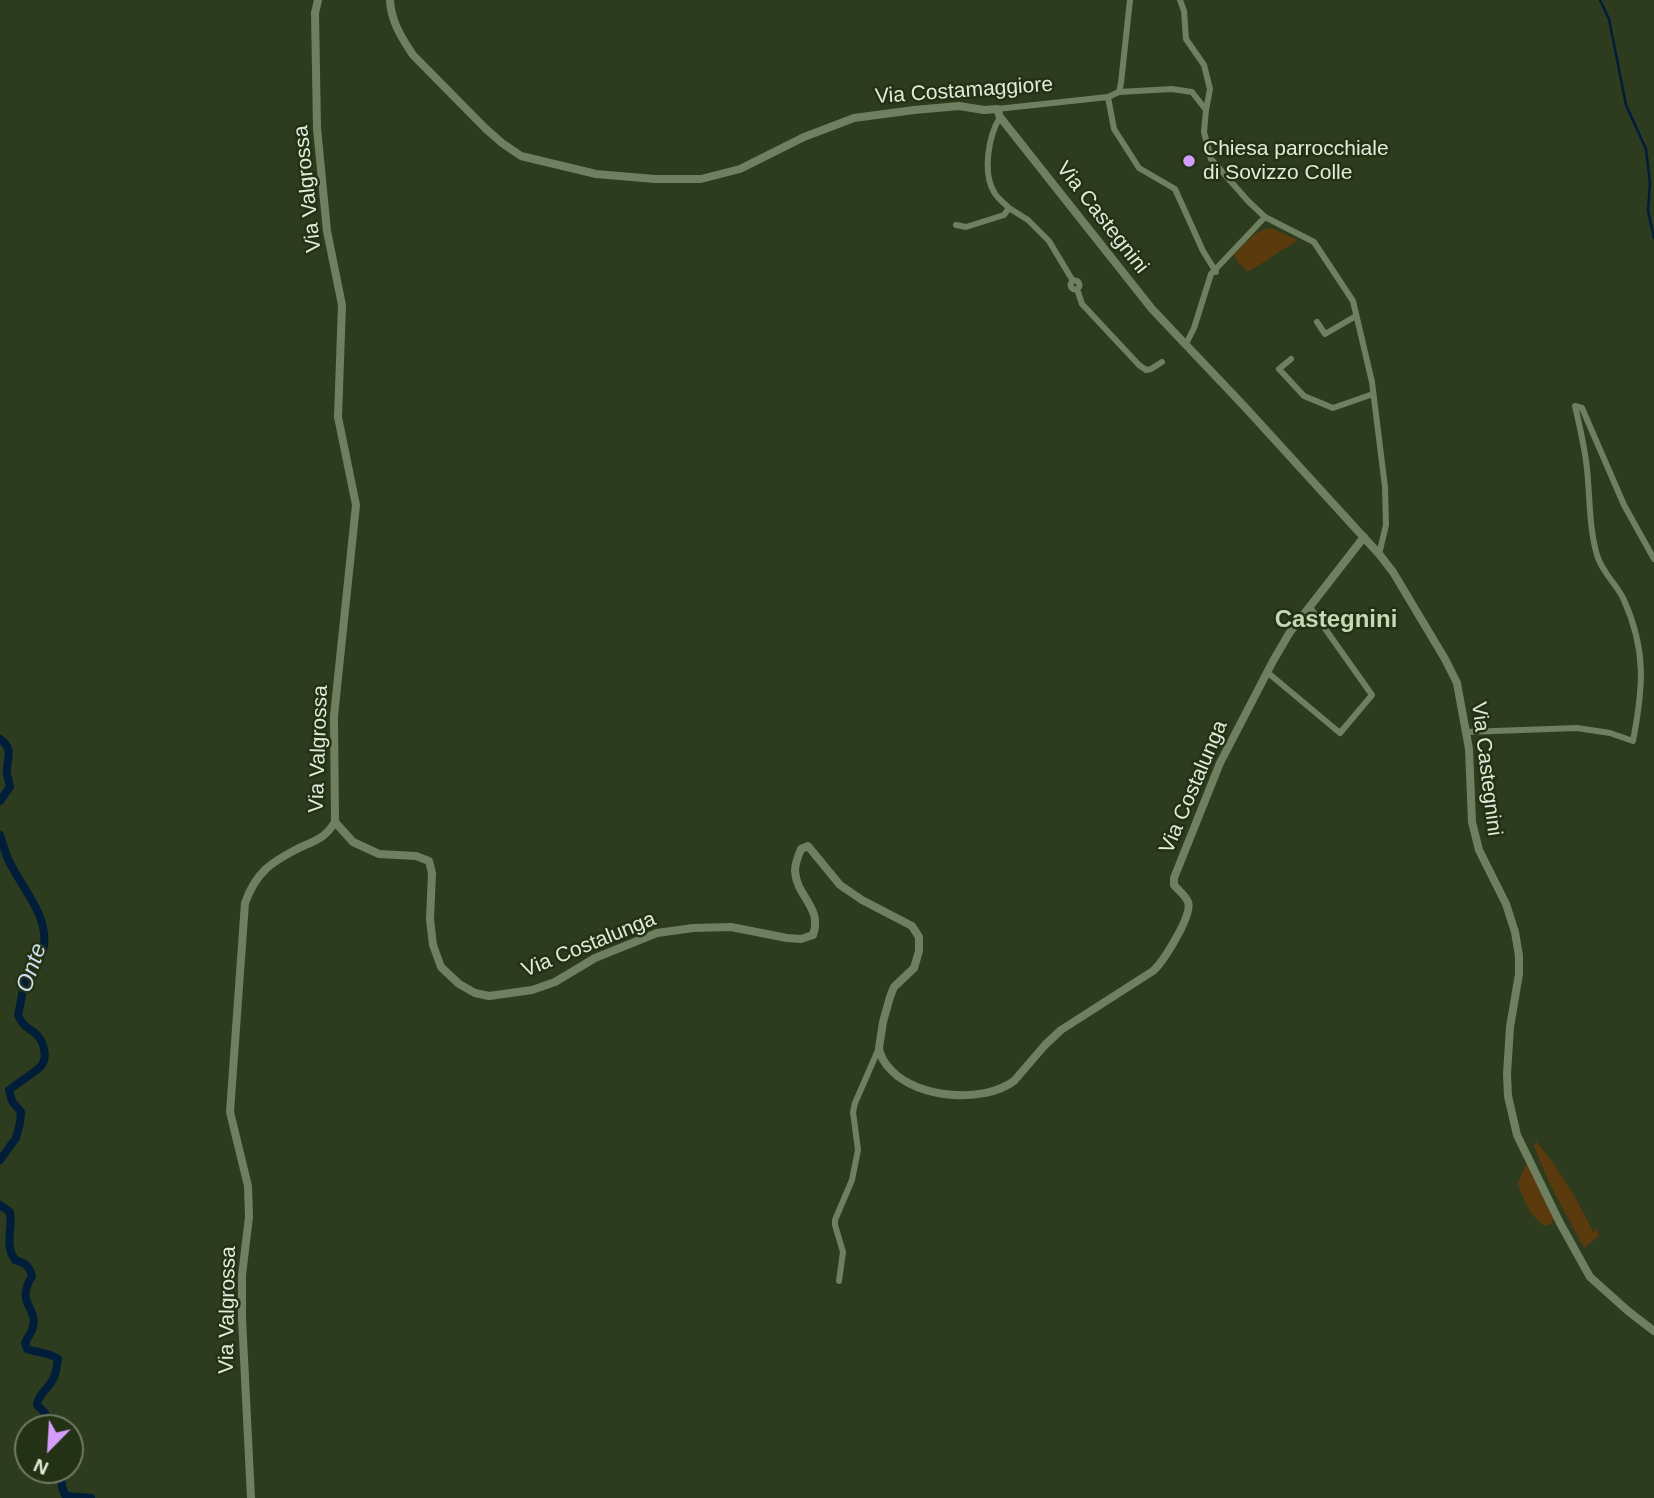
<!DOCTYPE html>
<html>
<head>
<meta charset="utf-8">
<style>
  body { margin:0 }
  #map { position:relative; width:1654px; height:1498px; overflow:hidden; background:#2d3b1e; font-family:Arial,sans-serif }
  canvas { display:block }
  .north { position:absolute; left:14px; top:1414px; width:70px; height:70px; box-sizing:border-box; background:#233114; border:2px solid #6f7b63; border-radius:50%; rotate:204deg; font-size:19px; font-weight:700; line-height:28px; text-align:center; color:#e2ebda }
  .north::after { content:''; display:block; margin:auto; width:24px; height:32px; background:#d49cfc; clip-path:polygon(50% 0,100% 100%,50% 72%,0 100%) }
</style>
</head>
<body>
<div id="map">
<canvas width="1654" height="1498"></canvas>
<div class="north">N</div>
</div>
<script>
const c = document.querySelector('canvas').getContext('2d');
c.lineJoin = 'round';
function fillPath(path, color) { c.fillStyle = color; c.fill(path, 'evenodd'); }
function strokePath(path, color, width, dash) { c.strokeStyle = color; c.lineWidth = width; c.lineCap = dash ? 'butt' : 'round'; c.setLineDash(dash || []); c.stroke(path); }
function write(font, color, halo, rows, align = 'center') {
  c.font = font + ' Arial,sans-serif'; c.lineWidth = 5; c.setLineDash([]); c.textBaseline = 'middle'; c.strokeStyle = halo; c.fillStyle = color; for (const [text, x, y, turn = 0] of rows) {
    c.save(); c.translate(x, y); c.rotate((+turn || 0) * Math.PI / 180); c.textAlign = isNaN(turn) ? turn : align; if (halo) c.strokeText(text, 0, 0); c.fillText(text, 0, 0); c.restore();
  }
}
const green = new Path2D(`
  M1271,228l27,12 -50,32 -10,-10 -4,-7c11,-12 21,-25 37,-27z
  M1536,1141c23,28 42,59 57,91l2,-2 1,-4 3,10 -15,12 -35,-66 -15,-36z
  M1528,1159l26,60 -3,5 -5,2c-15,-7 -23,-27 -28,-43z`);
const stream = new Path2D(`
  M1600,0l9,19 17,86 20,44 4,34 -2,28 6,27`);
const canal = new Path2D(`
  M0,739c15,11 6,19 7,35 1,4 2,8 3,13l-10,14
  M0,835c3,9 5,18 9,26 13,28 42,56 34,90 -3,11 -15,18 -17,27 -4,12 -5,25 -8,37 6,14 10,11 19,20 7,7 11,23 4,31 -4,5 -25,18 -32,24l3,11 9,11 -1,11 -4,15 -16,22
  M0,1205l10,7c3,19 -6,32 5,48 10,3 14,5 17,16 -17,28 6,31 1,51 -1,5 -6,11 -8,16l2,6c11,4 22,3 31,10 -1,7 -2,16 -6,22 -5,9 -14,13 -15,24 8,7 12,12 12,23
  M60,1470l2,17 3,8c9,3 17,1 26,3`);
const minor = new Path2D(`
  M1180,0l4,11 2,28 18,26 6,24 -4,21
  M1119,92l53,-3 20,3 14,18 -2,22 7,27 37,42 17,16 -54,57 -17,54 -8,16
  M1108,97l6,32 25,39 36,21 28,62 13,21
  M997,109l111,-12 11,-5 2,-9 9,-83
  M1009,208l19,12 21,21 24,40
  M1265,217l49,25 39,59 19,81 13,105 1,38 -7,29
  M956,225l10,2 38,-12 5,-7c-5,-5 -12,-10 -15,-16 -12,-20 -5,-57 6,-75
  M1070.5 285a4.5 4.5 0 1 1 9 0a4.5 4.5 0 1 1-9 0Z
  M1077,289l5,15 57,61 7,5 5,-1 11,-7
  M1317,322l8,12 31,-18
  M1291,359l-12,10 25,27 29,12 40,-14
  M1267,672l73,61 32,-38 -63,-89
  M1466,732l111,-4 33,5 23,8c10,-53 14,-89 -9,-141 -7,-16 -22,-27 -27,-45 -8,-27 -7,-58 -10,-86 -2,-21 -7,-41 -12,-63l7,2 42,97 30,54
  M839,1281l4,-29 -8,-27v-5l17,-40 6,-30 -5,-38 2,-9 24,-55`);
const tertiary = new Path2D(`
  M390,0c1,21 11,37 23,55l73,74 16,14 19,13 75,18 59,5h46l39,-10 64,-32 50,-19 60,-8 45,-4 25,4 13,-1 3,8 152,192 92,97 135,148 14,18 52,87 12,24 12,66 3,73 7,28 27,54 9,28 4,24v18l-9,53 -3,47 1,22 9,39 43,88 30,54 38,34 26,20
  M335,822l18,20 26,12 37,2 13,5 3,12 -2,46 3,26 8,22 18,17 16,9 14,3 43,-6 23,-8 40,-24 62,-25 36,-5 38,-1 56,11 14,1 12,-4c10,-27 -17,-39 -18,-64 0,-7 3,-15 6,-22l7,-3 32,39 22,15 50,26 7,11v14l-5,17 -20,19 -4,10 -7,25 -4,26c1,9 6,16 13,23 26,27 91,33 122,10l31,-36 16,-15 92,-59c10,-9 40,-56 35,-69 -2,-6 -10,-12 -14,-17v-7l46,-115 53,-102 17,-29 74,-95
  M251,1498l-9,-180v-43l7,-58 -1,-31 -18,-74 15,-209c11,-31 26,-41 56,-56 16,-7 24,-9 34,-25l-1,-106 22,-211 -18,-88 4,-112 -15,-74 -10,-103 -2,-115 3,-13`);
const markers = [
  [1189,161,7,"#d49cfc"]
];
const streetNames = [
  ["Via Costamaggiore",964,91,-4],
  ["Via Valgrossa",308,189,-96],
  ["Via Castegnini",1102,218,52],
  ["Via Valgrossa",319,749,-88],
  ["Via Castegnini",1486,769,83],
  ["Via Costalunga",1194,787,-67],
  ["Via Costalunga",589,945,-22],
  ["Via Valgrossa",228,1310,-89]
];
const poiNames = [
  ["Chiesa parrocchiale",1203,149],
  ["di Sovizzo Colle",1203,173]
];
const waterNames = [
  ["Onte",32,968,-71]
];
const quarterNames = [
  ["Castegnini",1336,620]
];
fillPath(green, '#5b3a0e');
strokePath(stream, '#001d3a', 2.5);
strokePath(canal, '#001d3a', 8);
strokePath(minor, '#6f8060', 6);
strokePath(tertiary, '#6f8060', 8);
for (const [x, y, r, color] of markers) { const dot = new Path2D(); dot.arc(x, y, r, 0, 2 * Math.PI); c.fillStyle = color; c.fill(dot); strokePath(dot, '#233114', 2.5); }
write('21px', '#e2ebda', '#233114', streetNames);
write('21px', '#e2ebda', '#233114', poiNames, 'left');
write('italic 23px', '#cedeef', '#233114', waterNames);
write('bold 24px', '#c6d8b5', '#233114', quarterNames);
</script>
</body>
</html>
